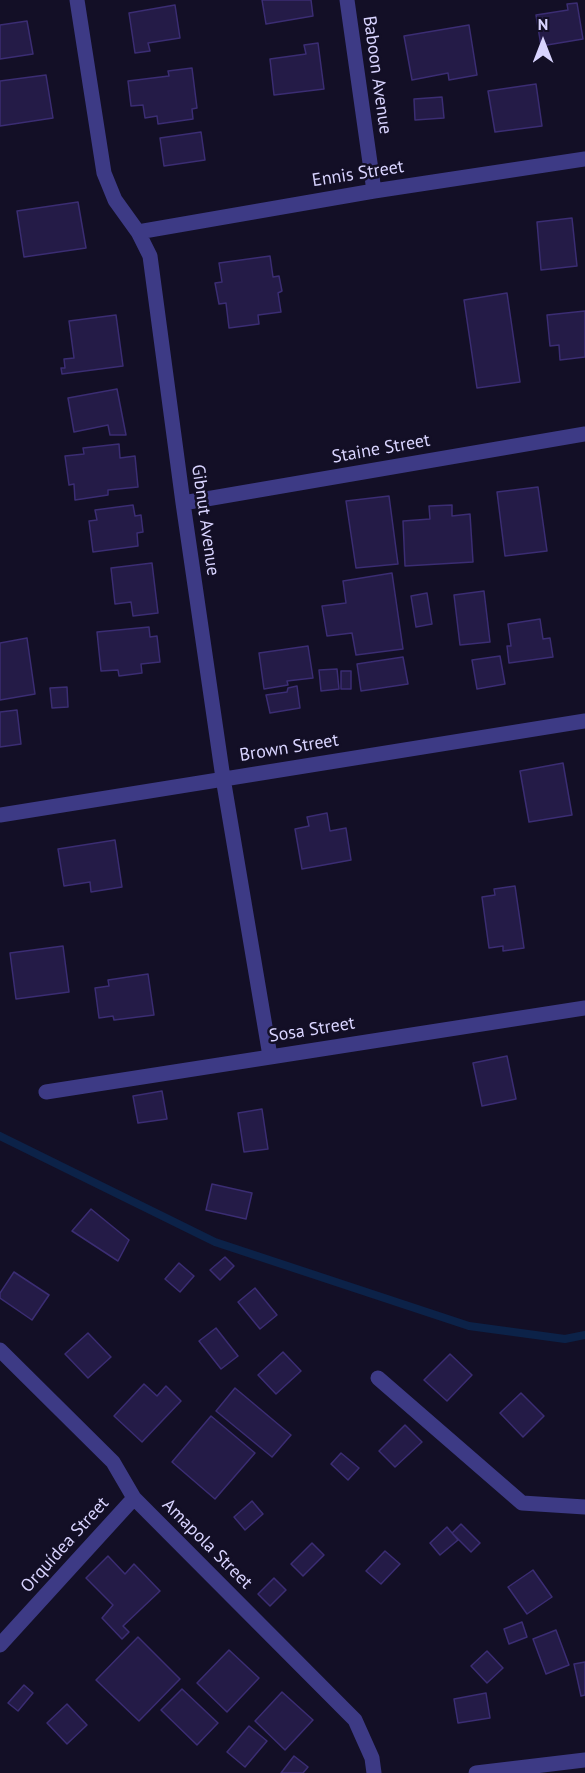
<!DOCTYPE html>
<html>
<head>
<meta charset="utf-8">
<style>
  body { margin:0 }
  #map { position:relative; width:585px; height:1773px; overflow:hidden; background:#130f26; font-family:"PT Sans",sans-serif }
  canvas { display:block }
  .north { position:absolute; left:513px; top:12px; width:60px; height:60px; -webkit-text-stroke:4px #130f26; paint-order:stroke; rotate:0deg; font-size:16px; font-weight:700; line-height:24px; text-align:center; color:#d9d4ff }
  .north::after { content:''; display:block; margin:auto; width:21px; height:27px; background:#d9d4ff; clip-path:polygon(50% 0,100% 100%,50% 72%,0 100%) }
</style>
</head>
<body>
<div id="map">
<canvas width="585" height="1773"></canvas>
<div class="north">N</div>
</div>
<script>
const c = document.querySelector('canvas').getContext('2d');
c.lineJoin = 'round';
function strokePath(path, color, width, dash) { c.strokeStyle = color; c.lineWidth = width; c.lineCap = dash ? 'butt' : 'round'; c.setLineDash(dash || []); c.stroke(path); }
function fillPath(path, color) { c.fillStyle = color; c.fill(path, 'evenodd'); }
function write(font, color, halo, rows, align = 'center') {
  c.font = font + ' "PT Sans",sans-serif'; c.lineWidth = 5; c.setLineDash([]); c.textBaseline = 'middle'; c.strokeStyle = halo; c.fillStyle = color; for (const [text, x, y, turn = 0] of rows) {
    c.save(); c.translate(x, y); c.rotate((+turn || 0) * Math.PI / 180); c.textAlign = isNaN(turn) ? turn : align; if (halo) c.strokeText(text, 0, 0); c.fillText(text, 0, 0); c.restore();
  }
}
const stream = new Path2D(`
  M0,1136l215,106 254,84 96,13 20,-4`);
const building = new Path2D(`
  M262,0h49l2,16 -47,8z
  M577,3l6,36 -42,7 -5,-31 32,-5 -1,-6z
  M175,5l5,33 -32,5 2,8 -15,2 -6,-40z
  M27,21l6,33 -33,5v-34z
  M469,25l8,50 -28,5 -1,-7 -36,7 -8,-44z
  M318,43l6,46 -50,6 -4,-36 36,-5 -2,-9z
  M192,68l5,40 -5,1 1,10 -35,5 -1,-8 -12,2 -2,-13 -12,1 -3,-25 41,-5 -1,-5z
  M46,75l7,43 -53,8v-45z
  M536,84l6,42 -47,6 -7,-41z
  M442,97l2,21 -29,2 -1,-21z
  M201,132l4,28 -41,6 -4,-28z
  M78,202l8,46 -62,9 -7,-46z
  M572,218l5,48 -36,4 -4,-48z
  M270,256l3,21 6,-1 3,15 -4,2 3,19 -23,3 1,9 -30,4 -3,-25 -7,1 -4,-21 7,-1 -3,-19z
  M507,293l13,89 -43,6 -13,-88z
  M585,311v46l-25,3 -1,-15 -9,1 -3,-31z
  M116,315l7,51 -61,8 -1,-6h4l-1,-9 10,-1 -5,-37z
  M117,389l9,46h-16l-2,-10 -34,7 -6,-34z
  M119,444l1,14 15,-2 3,31 -30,3v5l-33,5 -1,-16 -5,1 -4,-29 19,-2 -1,-6z
  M538,487l9,64 -42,5 -8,-64z
  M389,496l9,68 -42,4 -10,-67z
  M133,505l2,11 6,-1 2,17 -6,1 1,13 -45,6 -4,-31 8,-1 -2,-10z
  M452,505v11l18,-2 3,48 -68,4 -2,-45 27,-2 -1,-13z
  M152,563l6,50 -25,3 -2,-14 -16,2 -4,-36z
  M392,573l11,76 -47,6 -4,-22 -25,3 -5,-30 24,-3 -3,-22z
  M484,591l6,51 -30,3 -6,-50z
  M427,593l5,31 -16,3 -5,-31z
  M540,619l3,20 7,-1 3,19 -44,6 -2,-17h4l-3,-22z
  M149,627l1,10 7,-1 3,26 -19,2 1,9 -23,3 -1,-6 -17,1 -4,-39z
  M27,638l8,56 -35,6v-57z
  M308,646l5,32 -26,3 1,4 -24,4 -5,-36z
  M500,656l5,28 -28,5 -5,-29z
  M403,657l5,27 -47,7 -4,-27z
  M337,669l2,20 -18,2 -2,-21z
  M341,671h10v18h-10z
  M297,686l3,22 -30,5 -4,-18 21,-3 1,-4z
  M67,687l1,20 -16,1 -2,-20z
  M17,710l4,34 -21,3v-35z
  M563,763l9,52 -43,7 -9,-51z
  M327,813l3,18 16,-3 5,32 -49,9 -7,-40 14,-3 -2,-9z
  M115,840l7,47 -31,5 -1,-10 -26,4 -6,-37z
  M515,886l9,62 -21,3v-5l-14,2 -7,-51 13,-2 -1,-6z
  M63,946l6,46 -53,7 -6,-46z
  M148,974l6,41 -40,5 -1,-4 -14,2 -4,-30 14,-2 -1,-6z
  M507,1056l9,43 -34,7 -9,-43z
  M162,1091l5,28 -29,4 -5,-27z
  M262,1109l6,40 -24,3 -6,-39z
  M212,1184l40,9 -6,26 -40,-9z
  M91,1209l38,31 -11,21 -46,-30z
  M225,1257l9,9 -14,14 -10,-10z
  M179,1263l15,13 -14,16 -15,-13z
  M14,1272l35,23 -17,25 -32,-22v-5z
  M255,1288l22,27 -17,14 -22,-27z
  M216,1328l22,28 -17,13 -22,-28z
  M88,1333l23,24 -23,21 -23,-24z
  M283,1352l18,19 -25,23 -18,-19z
  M450,1354l22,21 -25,26 -23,-21z
  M144,1384l13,12 9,-10 15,15 -39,41 -28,-26z
  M235,1388l56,47 -19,22 -56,-46z
  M521,1393l23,23 -21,21 -23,-24z
  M211,1416l44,37 -40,46 -43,-37z
  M405,1425l17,17 -27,25 -16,-16z
  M341,1453l18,15 -11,12 -17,-16z
  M252,1501l11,13 -18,16 -11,-13z
  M461,1524l19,19 -9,9 -19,-19z
  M447,1527l11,13 -18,15 -10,-12z
  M312,1543l12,12 -21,21 -12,-12z
  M385,1551l15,13 -19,20 -15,-13z
  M108,1556l17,18 9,-10 26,27 -37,35 6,6 -7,7 -20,-21 11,-13 -27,-27z
  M533,1570l19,27 -25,17 -19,-27z
  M274,1578l12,12 -16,16 -12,-12z
  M522,1622l5,15 -18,7 -5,-15z
  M556,1630l13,35 -23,9 -13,-35z
  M138,1637l42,42 -41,42 -43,-41z
  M229,1650l30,28 -32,34 -30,-29z
  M487,1651l16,17 -16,15 -16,-17z
  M585,1662v33l-4,1 -7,-32z
  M24,1685l9,8 -15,18 -10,-8z
  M182,1689l36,34 -21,22 -36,-35z
  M282,1692l31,28 -28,30 -30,-29z
  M486,1693l4,25 -32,5 -4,-24z
  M67,1704l20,21 -20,19 -20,-21z
  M249,1726l18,15 -22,26 -18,-15z
  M294,1756l14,11 -5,6h-22z`);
const street = new Path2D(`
  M77,0l27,173 11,27 23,32 12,24 33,247 40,275 47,278
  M347,0l27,191
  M138,232l236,-41 211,-32
  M183,503l402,-69
  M0,815l585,-94
  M46,1092l539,-84
  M0,1350l113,112 21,36 221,222 17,38 2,15
  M378,1378l144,125 63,4
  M0,1645l134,-147
  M476,1773l109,-13`);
const streetNames = [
  ["Baboon Avenue",377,75,82],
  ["Ennis Street",358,174,-9],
  ["Staine Street",381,449,-10],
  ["Gibnut Avenue",205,520,82],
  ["Brown Street",289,748,-9],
  ["Sosa Street",312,1030,-9],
  ["Amapola Street",207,1544,45],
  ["Orquídea Street",65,1545,-48]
];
strokePath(stream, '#0c2248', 8);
fillPath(building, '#241b47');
strokePath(building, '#3b2d73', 1.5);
strokePath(street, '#3d3a85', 15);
write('18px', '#d9d4ff', '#130f26', streetNames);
</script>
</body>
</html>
